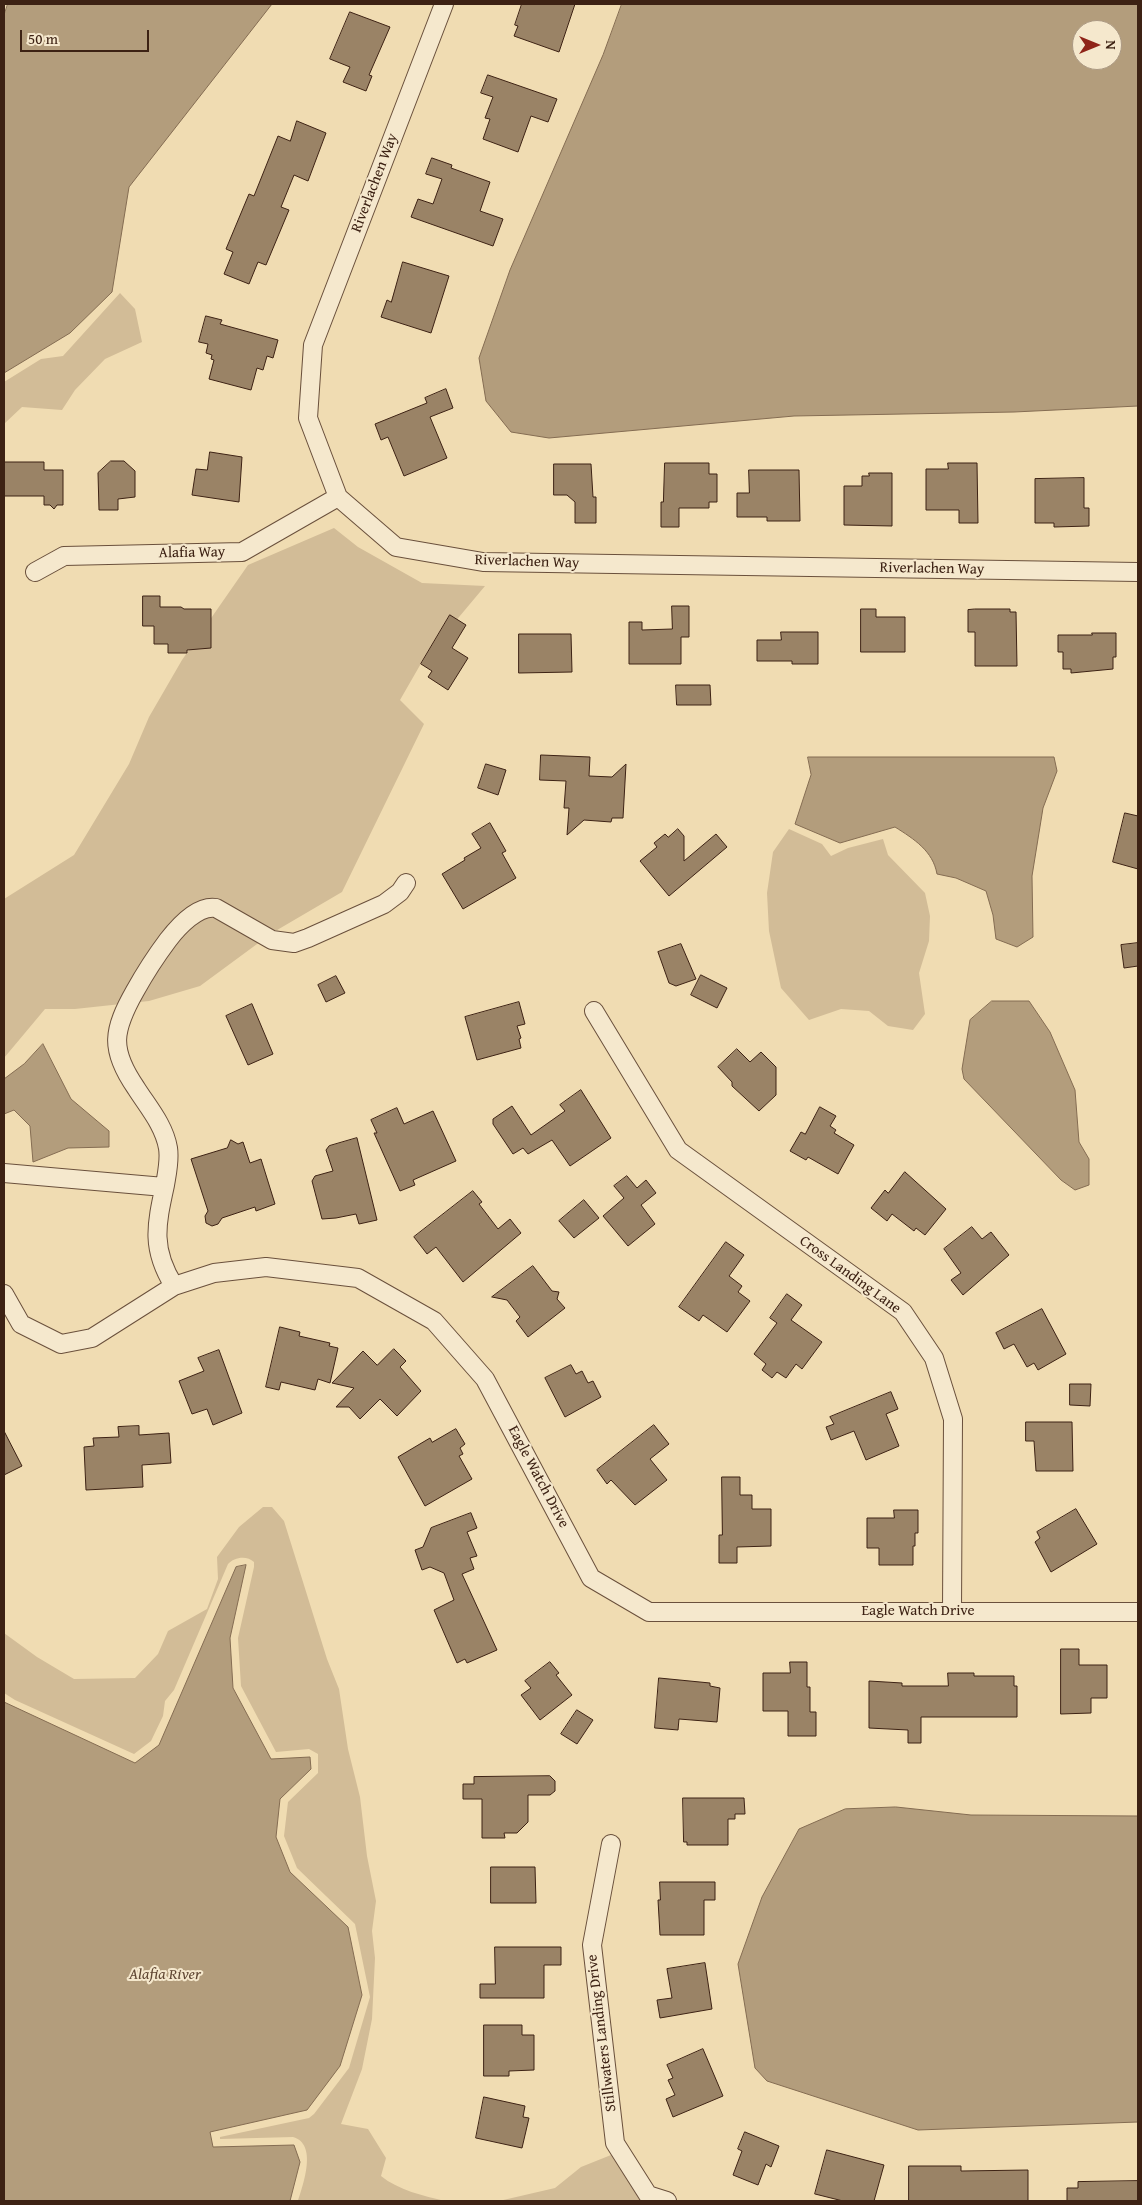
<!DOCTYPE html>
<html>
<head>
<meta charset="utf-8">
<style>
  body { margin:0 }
  #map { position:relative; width:1142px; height:2205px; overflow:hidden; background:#f0dcb2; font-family:"Gentium Book Plus",serif }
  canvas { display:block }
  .frame { position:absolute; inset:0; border:5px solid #3d2214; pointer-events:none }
  .north { position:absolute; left:1072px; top:20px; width:50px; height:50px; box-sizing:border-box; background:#f5e8cd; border:1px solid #ab9983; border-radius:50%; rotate:90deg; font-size:14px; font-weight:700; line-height:20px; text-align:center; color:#3d2214 }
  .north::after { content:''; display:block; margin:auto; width:18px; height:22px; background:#8f2418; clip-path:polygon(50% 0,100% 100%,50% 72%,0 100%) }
  .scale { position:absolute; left:20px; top:30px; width:129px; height:22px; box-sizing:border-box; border:2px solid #3d2214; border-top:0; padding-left:6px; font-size:15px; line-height:18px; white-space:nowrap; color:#3d2214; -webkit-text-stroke:4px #f5e8cd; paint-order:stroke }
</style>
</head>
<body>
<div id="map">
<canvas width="1142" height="2205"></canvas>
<div class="frame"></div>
<div class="north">N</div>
<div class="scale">50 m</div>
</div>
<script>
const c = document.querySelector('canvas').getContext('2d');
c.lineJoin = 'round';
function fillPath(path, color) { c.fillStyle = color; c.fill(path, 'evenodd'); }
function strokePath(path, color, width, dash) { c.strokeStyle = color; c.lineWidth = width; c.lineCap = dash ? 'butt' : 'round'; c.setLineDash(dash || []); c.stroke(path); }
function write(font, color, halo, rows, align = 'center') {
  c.font = font + ' "Gentium Book Plus",serif'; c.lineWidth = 4; c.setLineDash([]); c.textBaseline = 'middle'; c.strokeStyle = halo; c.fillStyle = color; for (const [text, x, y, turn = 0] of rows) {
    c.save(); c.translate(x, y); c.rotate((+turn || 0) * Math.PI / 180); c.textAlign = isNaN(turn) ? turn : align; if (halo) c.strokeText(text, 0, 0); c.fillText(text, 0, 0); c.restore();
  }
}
const green = new Path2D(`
  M120,293l15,16 7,33 -37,17 -30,31 -13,20 -40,-3 -18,17v-42l37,-23 22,-3z
  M334,528l24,19 64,36 63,3 -62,74 -23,40 24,24 -82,168 -70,41 -72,53 -51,15 -74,8h-30l-41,49v-159l70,-44 55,-91 20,-47 33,-57 66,-95z
  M789,829l33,15 9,12 17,-8 35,-9 5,16 37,38 5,23 -1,25 -10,32 6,41 -12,16 -25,-4 -19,-15 -28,-2 -32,11 -28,-32 -12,-57 -2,-38 6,-41z
  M263,1507h9l12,14 43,138 12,30 9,60 12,48 7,59 9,45 -4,30 3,27 -3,61 -10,50 -21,55 27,5 18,29 -5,18c17,14 43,20 64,25h-147c5,-16 20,-57 -5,-64l-73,2v-2l89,-19 5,-4 35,-46 21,-71 -15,-73 -58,-56 -13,-32 4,-34 30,-29v-19l-9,-5 -33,3 -35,-66 -3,-48 16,-71v-5c-7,-7 -20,-5 -26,2l-54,126 -9,11 -2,15 -12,25 -17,13 -119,-54 -11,-7v-60l33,24 37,22 61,-1 23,-24 10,-23 39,-22 11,-30 -1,-22 22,-30z
  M611,2155l30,46h-142l56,-13 26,-21z`);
const water = new Path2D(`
  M8,4h264l-143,183 -17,105 -42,41 -66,40v-358z
  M622,4h516v402l-124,6 -220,4 -245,22 -38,-6 -25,-31 -7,-43 31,-88 93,-215zM1082,30h30v30h-30z
  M808,757h246l3,14 -14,37 -11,68 1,61 -16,10 -21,-8 -3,-24 -7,-24 -30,-13 -19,-4c-4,-23 -23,-35 -42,-47l-55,16 -45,-19 16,-49z
  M992,1001h37l21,31 25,58 4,52 10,17v26l-14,5 -14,-10 -97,-101 -2,-10 8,-49z
  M43,1044l28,55 38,32v16l-41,1 -35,14 -3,-36 -16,-16 -10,4v-35l20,-15z
  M246,1565l-16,73 3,50 38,71 39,-2 1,12 -31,30 -4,38 14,35 58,55 14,68 -22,71 -33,44 -97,22 3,15 81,-2 6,17 -10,39h-286v-499l131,61 24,-18 77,-178z
  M896,1807l75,8 167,1v306l-220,8 -151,-49 -12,-13 -17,-104 24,-67 37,-68 46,-20z`);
const building = new Path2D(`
  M522,4h53l-16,48 -45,-16 4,-10 -3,-1z
  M350,12l40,15 -21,48 3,1 -6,15 -23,-9 7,-15 -20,-8z
  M488,75l69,24 -9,23 -17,-6 -13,36 -35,-13 7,-20 -5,-1 8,-21 -12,-4z
  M297,121l29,12 -18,48 -14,-6 -13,32 8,3 -23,55 -8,-3 -9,22 -25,-10 9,-22 -7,-3 23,-55 5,2 24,-60 12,5z
  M432,158l20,7 -1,3 39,14 -10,29 23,8 -10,27 -82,-29 7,-18 15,5 9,-25 -16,-5z
  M403,262l46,14 -18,57 -50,-16 6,-17 4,2z
  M206,316l16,4 -2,4 58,16 -5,18 -6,-2 -4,14 -6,-2 -6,22 -42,-11 5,-19 -3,-1 1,-4 -6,-2 2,-9 -9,-2z
  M446,389l7,19 -23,9 17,41 -43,18 -16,-39 -7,3 -6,-16 52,-21 -2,-5z
  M210,452l32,5 -3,45 -47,-7 4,-26 11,1z
  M111,461h13l11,10v26l-17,2v11h-19l-1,-37z
  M4,462h40v8h19v35h-6l-3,4 -4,-4h-6v-9h-40z
  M665,463h44v11h8v28h-8v6h-30v19h-18v-25h2z
  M948,463h29l1,60h-19v-13h-33v-41h22z
  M554,464h37l2,33h3v26h-21v-21l-8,-7h-13z
  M749,470h50l1,51h-33v-4h-30v-24h12z
  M869,473h23v53l-48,-1v-39h18v-10h7z
  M1084,478v30h5v18l-35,1v-4h-19v-44z
  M143,596h17v11h21l3,2h27v39l-24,2v3h-19v-9h-14v-18h-11z
  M672,606h17v31h-8v27h-52v-42h13v8l30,-1z
  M861,609h15v8h29v35h-44z
  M975,609h35v3h6l1,54h-42v-34h-7v-22z
  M450,615l16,10 -14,23 16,10 -20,32 -20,-13 4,-6 -11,-7z
  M781,632h37v32h-26v-3h-35v-21h24z
  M1092,633h24v24h-3v12l-42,4v-4h-8v-17h-5v-17h34z
  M519,634h52l1,38 -53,1z
  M676,685h34l1,20h-34z
  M541,755l49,2 -1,19 23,1 14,-13 -3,54h-11l-1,4 -27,-2 -17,15 2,-27h-5l2,-27 -26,-1z
  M486,764l20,6 -8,25 -20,-7z
  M1125,813l13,3v53l-25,-7z
  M490,823l16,28 -4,2 14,25 -53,31 -21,-35 23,-14 -1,-2 17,-10 -9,-14z
  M678,829l6,7v25l32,-27 11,13 -58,49 -29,-35 17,-14 -3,-4 11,-9 3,3z
  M1138,943v23l-14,2 -3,-23z
  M681,944l15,35 -20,7 -7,-3 -11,-31z
  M701,975l26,13 -10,20 -26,-13z
  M336,976l9,17 -19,9 -8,-17z
  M519,1002l6,22 -8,2 4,12 -2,1 2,9 -44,12 -12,-43z
  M252,1004l21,50 -25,11 -22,-49z
  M737,1049l13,13 11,-10 15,15v28l-17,16 -27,-25v-4l-14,-15z
  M581,1090l30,48 -41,28 -18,-26 -24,14 -5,-6 -10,6 -20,-30v-5l19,-13 19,29 34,-24 -5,-6z
  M820,1107l16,9 -6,10 6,4 -2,3 20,12 -16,29 -30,-17 -2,3 -16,-9 11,-19 4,2z
  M397,1108l7,16 29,-13 23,50 -43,19 2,5 -15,6 -26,-58h3l-6,-13z
  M357,1138l20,82 -18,4 -3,-10 -20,4 -14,1 -10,-38 3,-5 18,-5 -7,-21 3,-4z
  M231,1140l7,4 5,-2 7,21 11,-4 14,45 -19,7 -1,-4 -33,11 -4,6 -6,2 -6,-3 -1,-7 3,-5 -17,-52 36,-11z
  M905,1172l41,37 -21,26 -9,-7 -2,3 -22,-17 -5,7 -16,-13 14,-18 3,3z
  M627,1176l10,12 9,-8 10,13 -15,12 14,19 -27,22 -25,-30 21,-18 -10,-12z
  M473,1191l9,11 -3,2 19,25 12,-10 11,14 -58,49 -27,-35 -9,7 -13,-17z
  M584,1200l15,18 -25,20 -15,-17z
  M972,1227l10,12 9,-7 18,23 -46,40 -12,-15 10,-7 -17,-24z
  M726,1242l18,13 -15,21 13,10 -4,6 12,9 -23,31 -24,-17 -4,6 -20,-14z
  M533,1266l19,25 7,1 -2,7 8,9 -37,29 -12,-16 4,-4 -13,-17 -15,-3z
  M787,1294l15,11 -11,15 31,22 -20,27 -6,-5 -10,14 -9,-6 -5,6 -10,-8 4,-6 -12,-10 23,-31 -7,-5z
  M1042,1309l24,45 -28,16 -4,-7 -7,4 -13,-23 -10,5 -8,-16z
  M280,1327l20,5 -1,4 31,7 -1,3 9,2 -8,35 -12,-4 -3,11 -34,-8 -2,8 -13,-3z
  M394,1349l12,12 -6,6 21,24 -24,25 -17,-17 -20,20 -11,-12h-13l18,-19 -22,-5 31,-32 14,14z
  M219,1350l23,63 -29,12 -6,-16 -15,5 -13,-33 25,-10 -6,-13z
  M571,1365l5,9 6,-3 6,12 5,-2 8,16 -36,20 -20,-39z
  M1070,1384h21l-1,22 -20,-1z
  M891,1392l7,17 -12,5 13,32 -33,14 -12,-29 -23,9 -5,-13 8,-3 -4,-7z
  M1026,1422h46l1,49h-37l-2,-30h-8z
  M654,1425l15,19 -19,15 17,21 -32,25 -24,-25 -4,4 -10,-14z
  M139,1426v9l30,-2 2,30 -29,2 1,22 -57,3 -2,-43 10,-1 -1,-8 26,-1 -1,-10z
  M456,1429l9,15 -5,4 3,6 -4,2 13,23 -47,27 -27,-49 32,-19 2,4z
  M4,1431l18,35 -18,9z
  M722,1477h18v18h12v14h19v37l-34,1v16h-18v-28h3z
  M1076,1509l21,35 -46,28 -16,-30 5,-4 -3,-6z
  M894,1510h24v23h-3v13h-2v19h-34v-17h-12v-30h27z
  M471,1513l6,15 -10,4 10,24 -7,2 4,11 -12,5 35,76 -30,13 -2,-4 -8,4 -23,-53 20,-10 -10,-27 -14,-6 -8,3 -7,-20 8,-3 8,-19z
  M1061,1649h18v16h28v33h-16v15l-30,1z
  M550,1662l9,11 -3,2 16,20 -32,25 -19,-25 10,-7 -6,-7z
  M790,1662h17v25h3v25h6v24h-28v-25h-25v-38h27z
  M948,1673h26v3h40v10h3v31h-96v26h-13v-13l-39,-2v-47l33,2v3h46z
  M659,1678l51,5v3l10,2 -3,34 -38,-3 -1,11 -23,-2z
  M577,1710l16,10 -16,24 -16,-10z
  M550,1776l5,5v10l-5,4h-22v27l-11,11h-13l1,5h-23v-39h-19v-15h11v-7z
  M683,1798h61l1,16h-10v5h-7v26h-41v-3h-3z
  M491,1867h44l1,36h-45z
  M660,1882h55v18h-11v35h-44l-2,-35h2z
  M495,1947h66v18h-17v33h-64v-14h15z
  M705,1963l7,46 -52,9 -3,-18 15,-2 -5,-29z
  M484,2025h38v10h12v35l-25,1v5h-25z
  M703,2049l20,47 -50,21 -7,-18 9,-4 -7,-15 5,-2 -6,-13z
  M484,2097l41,9 -2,11 6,1 -7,30 -46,-10z
  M745,2132l34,14 -8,21 -5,-3 -8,21 -25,-10 9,-24 -4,-2z
  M827,2150l57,15 -10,36h-31l-28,-7z
  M909,2166h52v5l67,-1v31h-119z
  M1138,2181v20h-71v-13h11v-6z`);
const minor = new Path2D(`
  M444,4l-131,341 -5,73 30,79 58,50 87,15 655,10
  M35,572l29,-16 178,-4 96,-55
  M594,1011l84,139 225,162 31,46 19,61 -1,192
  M4,1173l160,14
  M174,1286c-23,-37 -18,-60 -9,-101 2,-12 5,-25 3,-37 -4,-23 -20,-41 -32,-60 -27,-39 -23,-58 -1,-97 10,-18 21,-35 33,-51 10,-13 30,-35 48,-32l56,32 22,3 14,-5 76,-34 16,-12 6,-9
  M4,1294l17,30 40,20 31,-6 82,-52 40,-13 52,-6 92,11 76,43 51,58 106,199 58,34h489
  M611,1844l-19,101 23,198 33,52 19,6`);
const streetNames = [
  ["Riverlachen Way",375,183,-69],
  ["Alafia Way",192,553,-1],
  ["Riverlachen Way",527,562,2],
  ["Riverlachen Way",932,569,1],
  ["Cross Landing Lane",850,1275,36],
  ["Eagle Watch Drive",538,1477,62],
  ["Eagle Watch Drive",918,1611],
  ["Stillwaters Landing Drive",602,2033,-97]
];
const waterNames = [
  ["Alafia River",165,1975]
];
fillPath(green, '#d2bc97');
fillPath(water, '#b39d7c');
strokePath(water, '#846c52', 1);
fillPath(building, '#9a8366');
strokePath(building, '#3d2214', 1);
strokePath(minor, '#6a503c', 20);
strokePath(minor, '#f5e8cd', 18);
write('15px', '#3d2214', '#f5e8cd', streetNames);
write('italic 16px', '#604733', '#f5e8cd', waterNames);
</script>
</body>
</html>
